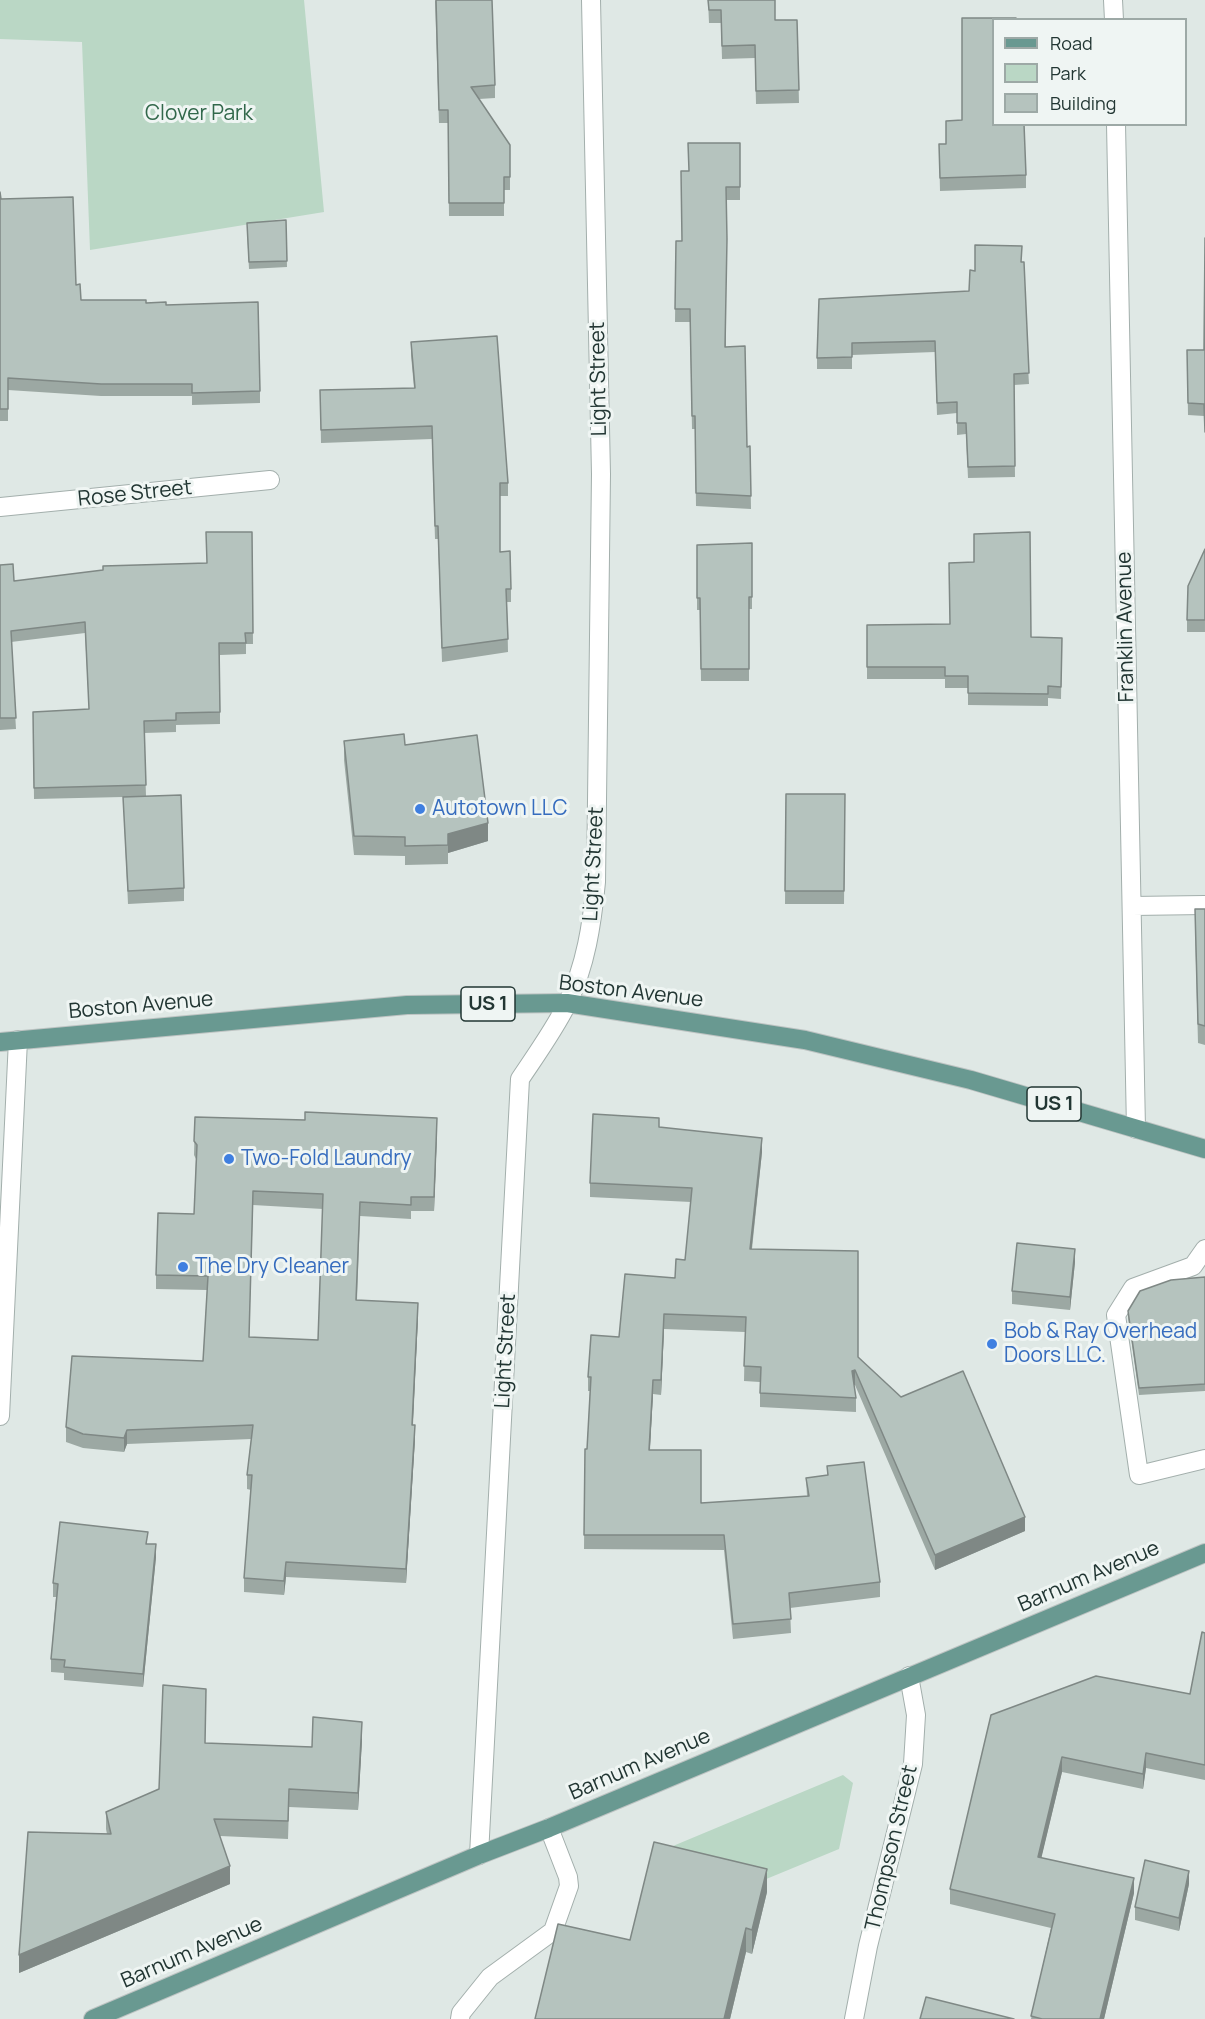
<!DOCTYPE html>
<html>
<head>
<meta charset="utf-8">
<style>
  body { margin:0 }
  #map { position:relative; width:1205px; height:2019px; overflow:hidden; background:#dfe8e5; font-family:Manrope,sans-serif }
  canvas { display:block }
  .legend { position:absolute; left:992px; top:18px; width:195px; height:108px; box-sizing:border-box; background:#eff5f3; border:2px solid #9da9a6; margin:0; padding:8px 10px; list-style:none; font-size:18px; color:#223633 }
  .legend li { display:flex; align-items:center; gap:12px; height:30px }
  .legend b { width:30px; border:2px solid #9da9a6 }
</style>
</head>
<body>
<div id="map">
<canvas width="1205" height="2019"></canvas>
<ul class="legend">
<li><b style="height:8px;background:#699991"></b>Road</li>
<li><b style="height:16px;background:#bad7c5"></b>Park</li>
<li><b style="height:16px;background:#b5c3be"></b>Building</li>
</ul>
</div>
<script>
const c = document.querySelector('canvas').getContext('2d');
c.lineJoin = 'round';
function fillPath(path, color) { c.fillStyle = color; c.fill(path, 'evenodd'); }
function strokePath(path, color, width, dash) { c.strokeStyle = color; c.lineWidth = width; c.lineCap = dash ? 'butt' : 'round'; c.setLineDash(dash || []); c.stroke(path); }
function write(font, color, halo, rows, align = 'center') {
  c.font = font + ' Manrope,sans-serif'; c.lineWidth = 6; c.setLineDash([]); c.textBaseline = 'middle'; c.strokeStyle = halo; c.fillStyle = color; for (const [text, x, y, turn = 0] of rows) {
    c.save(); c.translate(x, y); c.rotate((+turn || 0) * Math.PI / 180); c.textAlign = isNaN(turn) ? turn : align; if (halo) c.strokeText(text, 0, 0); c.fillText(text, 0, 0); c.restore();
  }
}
const green = new Path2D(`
  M0,0h304l20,212 -234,38 -8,-208 -82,-3z
  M843,1775l10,8 -14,66 -80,33 -98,-31z`);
const minor = new Path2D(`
  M1113,0l1,20
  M1116,124l20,1005
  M0,507l270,-27
  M1132,906l73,-1
  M1205,1249l-12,17 -60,22 -17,27 23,160 66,-16
  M0,1416l18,-376
  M479,1855l41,-776c16,-24 34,-49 47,-75 19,-38 25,-81 29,-122l5,-408 -10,-474
  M460,2019l1,-6 29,-36 63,-46 16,-45 -1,-9 -19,-49
  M854,2019l14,-73 45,-182 3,-49 -7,-39`);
const major = new Path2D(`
  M0,1042l407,-37 160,-2 238,37 166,40 234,69
  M93,2019l386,-164 70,-27 656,-275`);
const wall = new Path2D(`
  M435,0l60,85v13l-16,1 31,46v45h-6v26h-55l-1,-93h-9z
  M708,0l67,20h22l2,83 -43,1 -1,-46 -33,1 -1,-36h-12z
  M993,20l33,155v13l-86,3 -1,-47h7l16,-24z
  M740,143v57h-14v147l21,100 3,-1 1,63 -55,-3 -1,-77h-3l-2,-107h-15l1,-81h6l6,-70z
  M0,192l1,7 75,86 5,15 65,3 20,2 94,86v12l-68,2v-9h-91l-93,-6v31h-8z
  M286,220l1,47 -38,2 -2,-39z
  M1022,262l7,122 -15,1 1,92 -47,1 -2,-44 -9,1v-22l-20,2 -2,-63 -83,3v14h-35v-11l152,-67 6,-20z
  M411,342l97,141v13h-8v56l11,37v13h-4l1,50 -66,10 -4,-123h-3l-3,-100 -111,4 -1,-53 94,-2 -3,-33z
  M1187,350h17v66l-16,-1z
  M252,532l1,112h-7v10l-26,1v69l-44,1v7l-32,1 2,63 38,92v13l-56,3 -5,-107 -89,2 -1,-87 56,-3 -4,-76 -74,9 5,87 -16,1v-165l14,16 192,-18z
  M752,543v66h-3v72h-48l-1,-71h-3v-65z
  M1205,549v83h-18v-12z
  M867,625l164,12 31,1 -1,61 -13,-1v8l-80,-1v-17h-23v-9h-78z
  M344,741l61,4 83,96 -40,12v11l-43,1v-9l-51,-1 -10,-95z
  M786,794h59l-1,110h-59z
  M1205,909v136l-7,-2 -3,-116z
  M195,1117l242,15 -3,79h-23v8l-51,-3 -3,84 61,17 -5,108 2,14 -9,144 -120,-6 -2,18 -40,-3v-14l7,-88 -4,-1v-14l4,-36 -124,5 -3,8 -41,-4 -17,-6v-15l137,-66 4,-71 -51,-1v-14l38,-61 2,-55 -2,-4zM253,1205l70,4 -5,131 -69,-3z
  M659,1127l103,25 -10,97 106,108 167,174 -90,39 -80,-185h-1l2,13v14l-96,-5v-25l-16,-1 1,-49 -81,-3 -3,66 -8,-1 -3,56 51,53 106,-7 -1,-18 21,-3v-9l53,116v15l-90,11 1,25 -58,6 -9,-89 -140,-1 1,-100h2l3,-58h-2v-14l31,-40 56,-59 10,-18 6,-58 -101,-5v-14z
  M1075,1262l-5,48 -58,-6v-13z
  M1205,1277v114l-66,4 -11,-78v-6z
  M148,1544l8,13 -13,130 -79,-7v-7l-13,-1v-13l5,-62h-3v-14z
  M1205,1633v147l-59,-12 -3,21 -81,-17 -21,86 93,35 -30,126h-73l20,-91 -101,-24v-15l41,-174 199,-21z
  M362,1740l-4,70 -69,-3 -1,32 -68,-3 10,48 -211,89 88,-139 -1,-5v-17l53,-23 46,-46 107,4z
  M1189,1884l-10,47 -44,-11v-13z
  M767,1892l-15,62 -6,-2 -16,67h-195l95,-79z`);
const shadedWall = new Path2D(`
  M488,823v18l-40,12v-19z
  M437,1118v14l-3,79v-14z
  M762,1138v14l-12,111v-14z
  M1075,1249v13l-5,48v-13z
  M418,1303v14l-6,122v-14z
  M664,1314v15l-3,66v-15z
  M855,1370v15h-3v-14z
  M653,1380v14l-4,70v-14z
  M415,1425v14l-9,144v-14z
  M127,1430v14l-3,8v-14z
  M1025,1517v14l-90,39v-15z
  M156,1544v13l-13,130v-13z
  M286,1562v15l-2,18v-14z
  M362,1722v18l-4,70v-17z
  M1146,1753v15l-3,21v-15z
  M1062,1757v15l-24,100v-15z
  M230,1866v18l-211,89v-18z
  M767,1869v23l-15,62v-24z
  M1189,1871v13l-10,47v-13z
  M1134,1878v15l-30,126h-4z
  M746,1928v24l-16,67h-6z`);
const building = new Path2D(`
  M436,0h56l3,85 -24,2 39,58v32h-6v26h-55l-1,-93h-9z
  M708,0h67v20h22l2,70 -43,1 -1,-46 -33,1 -1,-36h-12z
  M962,18h54v2h-23v104h31l2,51 -86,3 -1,-34h7v-23l16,-1z
  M688,143h52v44h-14l1,52 -2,108 20,-1 2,101 3,-1 1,50 -55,-3 -1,-77h-3l-2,-107h-15l1,-68h6l-1,-70h8z
  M0,192l1,7 72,-2 3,88 4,-1 1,16h65v3l20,-1v3l92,-3 2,89 -68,2v-9h-91l-93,-6v31h-8z
  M286,220l1,41 -38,1 -2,-39z
  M1205,238v194l-1,-28 -16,-1 -1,-53h17z
  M975,245l47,1 -1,16h3l5,111 -15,1 1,92 -47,1 -2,-44h-9v-21l-20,1 -2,-62 -83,2v14l-35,1 2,-59 150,-8 1,-21 5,1z
  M497,336l11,147h-8v69l10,-1 1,38h-5l2,50 -66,9 -4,-122h-3l-3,-100 -111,4 -1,-40 95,-2 -4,-46z
  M206,532h46l1,101h-8l1,10h-27l1,69 -44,1v7l-32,1 2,64 -112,3 -1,-76 56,-3 -4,-87 -74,9 5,87h-16v-153l13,-1 1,17 89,-11v-4l104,-3z
  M1030,532l1,105 31,1 -1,49 -13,-1v8l-80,-1v-17h-23v-9h-78v-42l83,-1 -1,-61 25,-1v-28z
  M752,543v54h-3v72h-48l-1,-71h-3v-53z
  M1205,549v71h-18l1,-34z
  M404,734l1,11 72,-10 11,88 -40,11v11l-43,1v-9l-51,-1 -10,-95z
  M786,794h59l-1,97h-59z
  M181,795l3,93 -56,3 -5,-94z
  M1195,909h10v117l-7,-2z
  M305,1112l132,6 -3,79h-23v8l-51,-3 -4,98 62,3 -6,122h3l-9,144 -120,-7 -2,19 -40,-3 8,-103h-5l6,-50 -126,5 -3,8 -41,-4 -17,-7 6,-71 131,5 5,-85 -52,-1 2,-62 36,1 3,-69 -3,-4 1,-24 110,3zM253,1191l70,3 -5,146 -69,-3z
  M593,1114l66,4v9l103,11 -12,111 108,2v106l43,40 62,-26 62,146 -90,38 -80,-185 -3,1 4,27 -96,-5 1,-26 -17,-1 2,-49 -82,-3 -3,66h-8l-4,70h52v53l108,-7 -3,-18 22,-3 -1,-9 37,-4 16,120 -91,11 2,26 -58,5 -9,-89h-140l1,-86h2l4,-72h-3l3,-42 28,2 6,-63 50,4 1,-19 9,1 7,-72 -102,-5z
  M1017,1243l58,6 -5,48 -58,-6z
  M1205,1277v107l-66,4 -11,-77 12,-20 31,-11z
  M60,1522l88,10 -2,12h10l-13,130 -79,-7 1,-7 -14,-1 7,-75 -5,-1z
  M1202,1632l3,1v132l-59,-12 -3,21 -81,-17 -24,100 96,21 -34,141h-58l-11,-3 24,-102 -105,-25 41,-174 105,-39 94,18z
  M163,1685l43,4 -1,54 107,4 1,-30 49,5 -4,71 -69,-4 -1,32 -74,-2 16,47 -211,89 9,-123 83,2 -5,-22 53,-23z
  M654,1842l113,27 -15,61 -6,-2 -22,91h-189l23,-95 72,16z
  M1145,1860l44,11 -10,47 -44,-11z
  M926,1997l88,22h-94z`);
const markers = [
  [420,809,6,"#3f7fe0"],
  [229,1159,6,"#3f7fe0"],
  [183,1267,6,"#3f7fe0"],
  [992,1344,6,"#3f7fe0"]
];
const shields = [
  [488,1004,54],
  [1054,1104,54]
];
const shieldNames = [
  ["US 1",488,1004],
  ["US 1",1054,1104]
];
const parkNames = [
  ["Clover Park",199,114]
];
const streetNames = [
  ["Light Street",599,379,-91],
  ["Rose Street",135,494,-6],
  ["Franklin Avenue",1126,627,-91],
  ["Light Street",594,864,-87],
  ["Boston Avenue",631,992,7],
  ["Boston Avenue",141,1006,-5],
  ["Light Street",506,1351,-87],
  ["Barnum Avenue",1089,1577,-23],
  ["Barnum Avenue",640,1765,-23],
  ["Thompson Street",892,1848,-77],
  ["Barnum Avenue",192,1953,-23]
];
const shopNames = [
  ["Autotown LLC",432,809],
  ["Two-Fold Laundry",241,1159],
  ["The Dry Cleaner",195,1267],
  ["Bob & Ray Overhead",1004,1332],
  ["Doors LLC.",1004,1356]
];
fillPath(green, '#bad7c5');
strokePath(minor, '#a3afac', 20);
strokePath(major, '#bdc3c2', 20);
strokePath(minor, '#fff', 18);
strokePath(major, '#699991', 18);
fillPath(wall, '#9ca8a3');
fillPath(shadedWall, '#7f8885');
fillPath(building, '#b5c3be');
strokePath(building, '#7f8885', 1.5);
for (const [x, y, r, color] of markers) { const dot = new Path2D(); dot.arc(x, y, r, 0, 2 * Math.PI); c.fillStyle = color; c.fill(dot); strokePath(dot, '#eff5f3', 2); }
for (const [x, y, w] of shields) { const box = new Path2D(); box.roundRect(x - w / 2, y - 17, w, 34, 4.5); c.fillStyle = '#eff5f3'; c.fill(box); strokePath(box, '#223633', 1.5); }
write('bold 20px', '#223633', null, shieldNames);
write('21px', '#32684b', '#eff5f3', parkNames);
write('21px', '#223633', '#eff5f3', streetNames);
write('21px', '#366cbe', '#eff5f3', shopNames, 'left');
</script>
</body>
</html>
